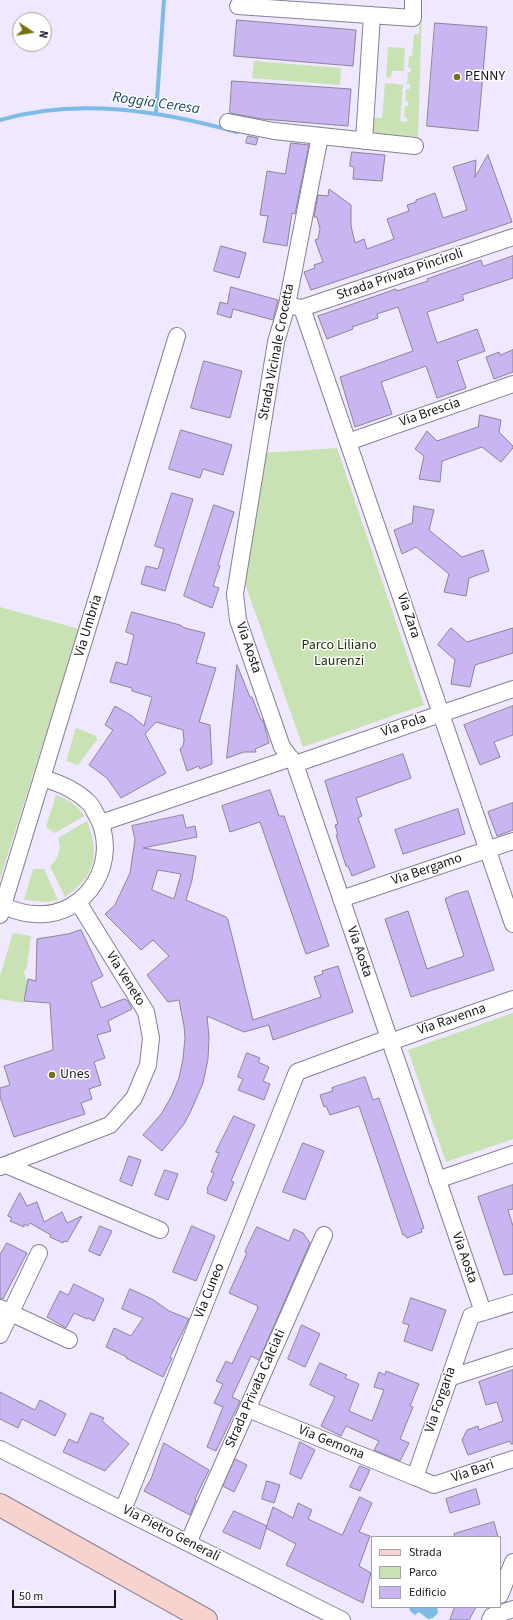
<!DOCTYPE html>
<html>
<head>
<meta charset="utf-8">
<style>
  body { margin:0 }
  #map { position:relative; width:513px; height:1620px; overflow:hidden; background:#efe8fe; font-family:"Source Sans 3",sans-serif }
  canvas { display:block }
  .legend { position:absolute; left:371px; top:1536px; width:130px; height:72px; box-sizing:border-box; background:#fff; border:1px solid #a3a3a5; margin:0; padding:5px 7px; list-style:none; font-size:12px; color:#1a181f }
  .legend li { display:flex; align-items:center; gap:8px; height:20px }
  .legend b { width:20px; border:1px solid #a3a3a5 }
  .north { position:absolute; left:12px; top:12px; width:40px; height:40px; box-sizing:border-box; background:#fff; border:1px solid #a3a3a5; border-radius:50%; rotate:102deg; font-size:11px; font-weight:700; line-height:16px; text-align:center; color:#1a181f }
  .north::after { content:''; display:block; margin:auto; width:14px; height:18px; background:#777112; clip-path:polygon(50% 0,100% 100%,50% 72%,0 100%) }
  .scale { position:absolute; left:12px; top:1590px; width:104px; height:18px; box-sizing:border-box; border:2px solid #1a181f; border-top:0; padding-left:5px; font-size:12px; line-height:14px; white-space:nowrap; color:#1a181f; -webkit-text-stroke:3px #fff; paint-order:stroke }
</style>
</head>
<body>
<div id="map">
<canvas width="513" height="1620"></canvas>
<ul class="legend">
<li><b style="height:5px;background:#f6d4cd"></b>Strada</li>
<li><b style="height:11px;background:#c9e2b3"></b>Parco</li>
<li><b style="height:11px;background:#cab5f3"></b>Edificio</li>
</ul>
<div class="north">N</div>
<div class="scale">50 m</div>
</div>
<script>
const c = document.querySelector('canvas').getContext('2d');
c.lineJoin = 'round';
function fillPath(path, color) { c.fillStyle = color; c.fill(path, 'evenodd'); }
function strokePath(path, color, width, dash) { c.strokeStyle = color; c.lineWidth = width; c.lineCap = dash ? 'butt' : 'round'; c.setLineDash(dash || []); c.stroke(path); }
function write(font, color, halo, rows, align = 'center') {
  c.font = font + ' "Source Sans 3",sans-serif'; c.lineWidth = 3; c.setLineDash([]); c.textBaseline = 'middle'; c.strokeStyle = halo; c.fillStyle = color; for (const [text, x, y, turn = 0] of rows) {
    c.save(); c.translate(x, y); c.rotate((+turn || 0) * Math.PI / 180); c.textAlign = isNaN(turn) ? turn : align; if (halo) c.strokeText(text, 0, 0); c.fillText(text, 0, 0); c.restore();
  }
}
const green = new Path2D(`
  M420,13h2l-4,124 -48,-4 2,-15h10l3,-35 18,2 -3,36 7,1v-5h-3l1,-11h3v-5h-3l1,-12h4v-5h-3l1,-12h3v-4l-3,-1 1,-11h3l2,-22h5z
  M388,47l17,1 -1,23h-12l-1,7 -5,-1z
  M254,61l87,7 -1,17 -88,-7z
  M337,448l87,257 -121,42 -59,-166 21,-128z
  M0,607l79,22 -79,250z
  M76,728l20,8 1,4 -19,25 -12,-4z
  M56,795c12,4 21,10 28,21l-29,17 -9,-6z
  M87,821c13,35 9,54 -22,76l-15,-31c9,-8 12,-17 8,-28z
  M33,869h11l14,31 -11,2 -23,-2z
  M13,933l18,3 -4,31 -3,5 3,10 -4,21 -23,-4v-23z
  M513,1013v126l-67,23 -38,-112z`);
const water = new Path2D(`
  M409,1607h28l1,6 -5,5 -5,1 -9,-7 -4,3 -5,-4z`);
const stream = new Path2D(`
  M156,114l8,-114
  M0,120c78,-23 161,-9 237,12`);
const building = new Path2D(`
  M237,20l119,10 -3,36 -119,-10z
  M435,23l52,4 -9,104 -51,-5z
  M232,81l119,8 -3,37 -86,-7 -32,-6z
  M248,136l10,2 -2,7 -10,-2z
  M291,143l18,2 -14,69 -3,-1 -5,33 -24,-4 5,-26 -8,-1 7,-44 18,3z
  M352,152l33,3 -3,26 -29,-2 1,-12 -4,-1z
  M488,155l24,67 -201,68 -7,-18 11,-4 -1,-3 9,-3 -8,-22 3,-1 2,-10 -3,-12h-3l4,-22 10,1 1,-7 22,16v21l4,17 9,-4 3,10 27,-10 -7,-20 22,-8 -2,-6 9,-3v-2l19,-7 8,25 24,-8 -14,-43 23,-7 -1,17z
  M221,246l25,7 -7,25 -25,-7z
  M513,256v22l-51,17 2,5 -37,12 10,31 40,-14 8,22 -28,10 9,27 -29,10 -11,-32 -45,16 11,32 -37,13 -15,-50 73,-26 -15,-44 -21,7 1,4 -26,9 1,2 -26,10 -9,-23 78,-27 1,2 31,-10 -1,-2 54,-19 2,6z
  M231,287l47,13 -5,20 -40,-11 -2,9 -14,-4 3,-12 7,2z
  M513,350v22l-19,7 -8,-22 13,-5 1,3z
  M204,361l38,10 -12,47 -39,-10z
  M480,415l21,5 -2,12 14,14v2l-12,14 -19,-15 -40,14 -2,21 -21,-3 5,-23 -9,-7 12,-18 10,10 41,-14z
  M181,430l51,15 -9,30 -20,-6 -3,9 -31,-9z
  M172,493l21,6 -28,92 -24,-7 5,-18 12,3 6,-20 -9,-3z
  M214,505l20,7 -16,53 2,1 -7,20 6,2 -7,20 -28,-12z
  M414,506l20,4 -5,20 33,27 21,-7 6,21 -20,7 -3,18 -22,-4 5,-18 -33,-27 -14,7 -8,-24 18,-7z
  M132,612l48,13 5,3 20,5 -9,30 20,5 -17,54 11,3 2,39 -12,5 -1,-3 -12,5 -7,-22 3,-3 1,-5 -1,-11 -27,-8 -11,12 21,39 -45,25 -14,-20 -18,-13 24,-35 -8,-5 10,-19 17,10 12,10 8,-29 -20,-6v-3l-22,-6 6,-20 11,3 7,-30 -8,-3z
  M451,628l16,14 46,-14v25l-38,12 -5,22 -19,-3 4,-24 -17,-15z
  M237,665l13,32h2l9,23h2l6,23 -14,6 1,3h-12l-17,6z
  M513,706v29l-19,7 6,15 -20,8 -16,-40z
  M403,754l8,24 -55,20 6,18 -4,2 17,49 -23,9 -4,-10h-2l-10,-31h2l-3,-10 3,-1 -13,-43z
  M270,790l9,26h5l45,130 -23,8 -46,-132 -30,10 -8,-26z
  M513,803v27l-16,6 -9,-24z
  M458,809l7,25 -62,20 -8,-24z
  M183,815l3,13 9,-2 2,11 -54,11 53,8 -4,24 -6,20 40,17 2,3 25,100 68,-23 -7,-20 9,-3 -1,-3 16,-5 15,46 -80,28 -4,-15 -25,7 -37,-16 2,21 -1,22 -5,24 -13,30 -6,11 -22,27 -19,-16 19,-22 10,-18 7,-17 4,-19 2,-21 -1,-12 -5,-26 -11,2 -21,-27 22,-19 -16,-16 -12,10 -36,-36 10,-9 15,-32 5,-33 -3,-14zM158,870l23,4 -7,25 -22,-9z
  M468,891l26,79 -83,27 -26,-78 23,-8 19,58 37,-13 -19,-57 8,-4z
  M81,930l22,46 -12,6 10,26 20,-8 4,-1 3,2 4,8 -24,12 3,10 -14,4 8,23 -11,4 7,23 -12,4 3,10 -11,4 4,11 -71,23 -14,-40v-9l10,-3 -6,-19 49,-16 -3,-47 -26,-2 4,-22 8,2 1,-42 31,-5z
  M247,1053l13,5 -2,4 11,5 -6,14 7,3 -6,16 -26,-10 5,-11 -5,-2z
  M365,1077l8,23 6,-2 45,130 -3,1 1,3 -15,6 -2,-3h-2l-44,-129 -29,9 -4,-9 -2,1 -4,-12 13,-4 -1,-3z
  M234,1116l21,9 -24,56 3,1 -8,19 -19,-8 1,-2 -1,-2 7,-16 -3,-1 8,-19 -3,-1z
  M303,1143l21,8 -19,49 -22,-8z
  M129,1156l12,4 -9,26 -12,-5z
  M165,1170l13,4 -10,26 -13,-5z
  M513,1185v24l-5,1 5,16v48l-9,1 -26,-78z
  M20,1193l7,13 10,-4 7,20 18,-10 5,11 15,-7 -15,26 -3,-1 -1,2 -13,-6 1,-2 -21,-12 -2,3 -4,-2v3l-14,-6 2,-3 -4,-2z
  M100,1226l12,5 -12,25 -11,-5z
  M192,1226l23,10 -19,45 -23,-9z
  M257,1227l32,14 5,-12 9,4 7,10 -51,117 -8,-4 -19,41 8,4 -24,50 -9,-4 16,-40 -9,-4 9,-19 -7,-3 10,-20 6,3 26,-56h-1l1,-2 -29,-13 18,-40 -2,-1z
  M7,1243l20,10 -24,46h-3v-44z
  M74,1284l30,15 -10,22 -6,-3 -1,1 -13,-6 -8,15 -19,-11 13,-26 8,4z
  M130,1289l22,10 17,12 20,8 -19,38 2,1 -9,19 -37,-19 1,-1 -21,-10 8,-19 17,8 12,-18 -21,-9z
  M411,1298l35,12 -14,41 -28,-10 5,-16 -6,-2z
  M302,1325l18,9 -15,33 -17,-8z
  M320,1363l27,12 -2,3 14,6 -10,27 23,10 12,-31 -10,-3 5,-15 6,3 1,-4 33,13 -9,22 3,1 -13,32 9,4 -9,18 -26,-11 5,-9 -33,-15 -5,10 -20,-10 14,-29 -25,-12z
  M513,1370v74h-2l-1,-3 -42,14 -6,-15 5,-10 11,-4 1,4 24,-9 -6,-19 -11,3 -7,-23z
  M0,1392l35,18 5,-10 26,14 -11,22 -33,-17 -4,9 -18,-9z
  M91,1413l13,5 -2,3 27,23 -24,27 -42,-19 6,-13 8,4z
  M300,1442l15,8 -14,29 -11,-5z
  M164,1443l45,27 -14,29 1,1 -6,15 -46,-24 7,-12z
  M235,1459l12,6 -13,27 -11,-6z
  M360,1466l10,4 -10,21 -10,-4z
  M267,1481l13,4 -6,18 -12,-4z
  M476,1489l4,15 -30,9 -4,-14z
  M360,1497l12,6 -13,29 11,4 -11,30 12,7 -8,30 -77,-38 10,-21 -30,-16 7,-21 20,11 5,-15 14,7 -4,9 34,16z
  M234,1511l33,15 -7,23 -37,-17z
  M494,1522l4,15h-43l-1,-3z
  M455,1607h21l-7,13h-19z`);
const street = new Path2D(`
  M238,6l175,12v-18
  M228,122l46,9 141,15
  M320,136l-33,169 -11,37 -41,252 3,26 44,127 13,17 188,548
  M364,141l8,-126
  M292,306l10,2 211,-71
  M302,308l211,616
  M348,442l165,-58
  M295,764l218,-75
  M101,823l190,-65
  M341,899l172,-58
  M3,906c10,4 22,8 32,8 53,4 87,-55 61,-100 -2,-3 -4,-8 -6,-10 -13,-14 -30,-21 -48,-26
  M0,915l177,-579
  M390,1042l123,-43
  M6,1165l154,65
  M0,1167l110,-42 24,-27 14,-33 3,-27 -5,-26 -68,-110
  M437,1180l76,-26
  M513,1303l-42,13 -56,161 19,8 79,-26
  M0,1308l69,32
  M0,1335l39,-82
  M449,1378l64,-21
  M248,1409l167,68
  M0,1449l342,171
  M123,1510l174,-438 92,-34
  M188,1543l136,-308
  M500,1595l13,-33
  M490,1620l2,-4 21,-7`);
const secondary = new Path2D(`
  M0,1505l206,115`);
const markers = [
  [457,77,4,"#777112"],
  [52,1075,4,"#777112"]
];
const poiNames = [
  ["PENNY",465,77],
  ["Unes",60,1075]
];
const streetNames = [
  ["Strada Privata Pinciroli",400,275,-19],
  ["Strada Vicinale Crocetta",277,352,-79],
  ["Via Brescia",430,413,-19],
  ["Via Zara",408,616,71],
  ["Via Umbria",89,626,-73],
  ["Via Aosta",248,648,71],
  ["Via Pola",404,726,-19],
  ["Via Bergamo",427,870,-19],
  ["Via Aosta",359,952,71],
  ["Via Veneto",125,979,58],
  ["Via Ravenna",452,1020,-19],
  ["Via Aosta",464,1258,71],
  ["Via Cuneo",210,1291,-68],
  ["Strada Privata Calciati",256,1389,-66],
  ["Via Forgaria",441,1400,-71],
  ["Via Gemona",331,1443,22],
  ["Via Bari",473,1472,-19],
  ["Via Pietro Generali",171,1534,27]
];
const parkNames = [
  ["Parco Liliano",339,646],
  ["Laurenzi",339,662]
];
const waterNames = [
  ["Roggia Ceresa",156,104,8]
];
fillPath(green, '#c9e2b3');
fillPath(water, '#7dbce7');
strokePath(stream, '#7dbce7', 4);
fillPath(building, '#cab5f3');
strokePath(building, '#8a8497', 1);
strokePath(street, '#878094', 18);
strokePath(secondary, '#878094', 24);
strokePath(street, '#fff', 16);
strokePath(secondary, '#f6d4cd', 22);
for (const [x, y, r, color] of markers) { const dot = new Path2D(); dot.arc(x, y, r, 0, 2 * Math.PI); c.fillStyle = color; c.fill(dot); strokePath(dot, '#fff', 1.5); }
write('14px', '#1a181f', '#fff', poiNames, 'left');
write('14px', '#1a181f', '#fff', streetNames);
write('14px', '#1d3104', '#fff', parkNames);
write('italic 15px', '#164664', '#fff', waterNames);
</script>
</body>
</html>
